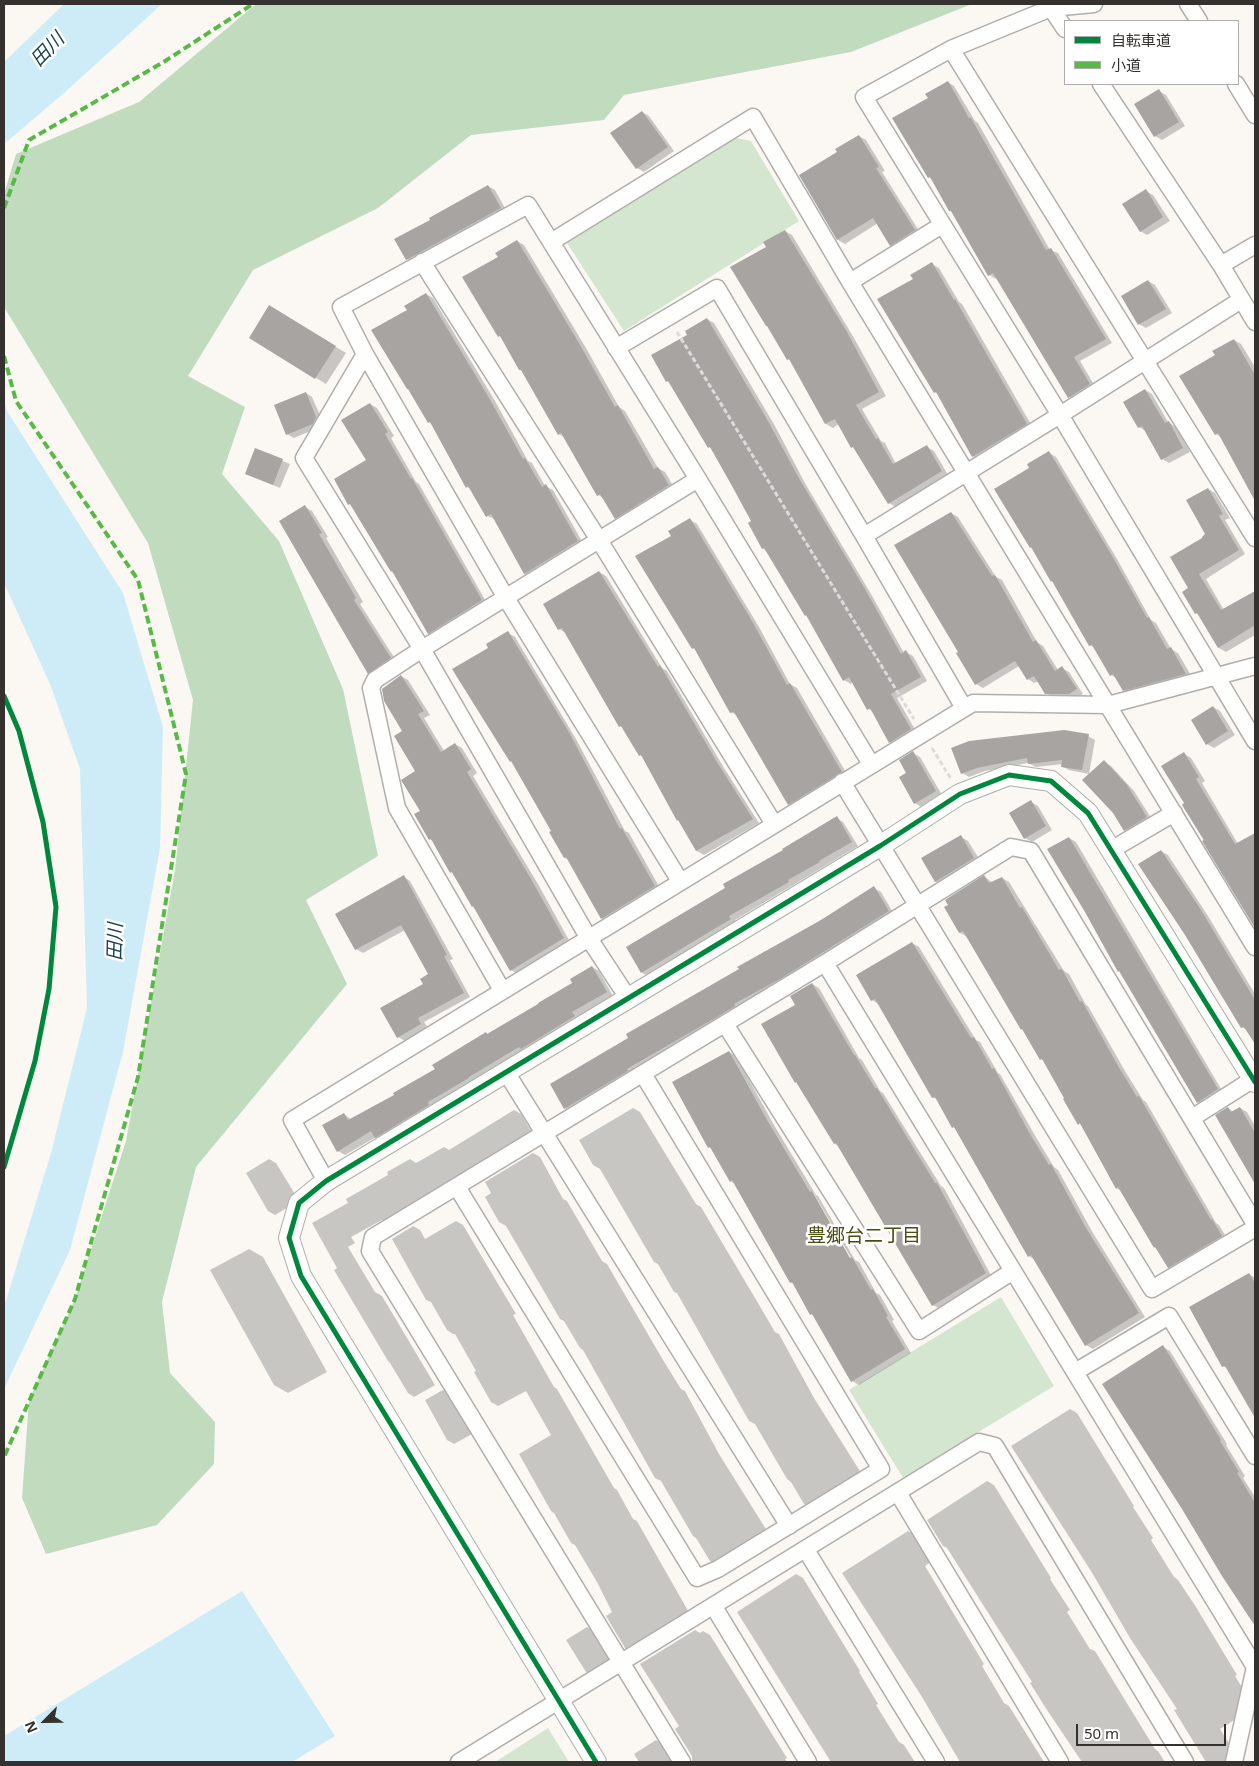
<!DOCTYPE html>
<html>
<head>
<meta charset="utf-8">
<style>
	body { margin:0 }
	#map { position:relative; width:1259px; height:1766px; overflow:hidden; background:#fbf8f4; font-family:"Noto Sans","Noto Sans JP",sans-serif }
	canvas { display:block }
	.frame { position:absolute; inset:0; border:5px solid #34312e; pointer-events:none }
	.legend { position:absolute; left:1064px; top:20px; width:175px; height:65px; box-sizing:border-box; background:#fff; border:1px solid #aeadab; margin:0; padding:6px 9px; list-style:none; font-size:15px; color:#34312e }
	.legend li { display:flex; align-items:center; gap:10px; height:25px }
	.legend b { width:25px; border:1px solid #aeadab }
	.north { position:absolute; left:20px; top:1696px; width:50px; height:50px; -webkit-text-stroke:4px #fff; paint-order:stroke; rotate:247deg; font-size:14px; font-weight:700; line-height:20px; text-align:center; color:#34312e }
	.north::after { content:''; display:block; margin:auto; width:18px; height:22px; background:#34312e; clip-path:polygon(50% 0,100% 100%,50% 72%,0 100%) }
	.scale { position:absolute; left:1076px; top:1724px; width:150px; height:22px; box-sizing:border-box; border:2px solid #34312e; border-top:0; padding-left:6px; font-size:15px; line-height:18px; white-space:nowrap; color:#34312e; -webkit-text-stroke:4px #fff; paint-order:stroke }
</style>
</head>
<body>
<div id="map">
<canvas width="1259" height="1766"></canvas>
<div class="frame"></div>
<ul class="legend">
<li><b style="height:6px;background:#00873e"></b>自転車道</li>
<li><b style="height:6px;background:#58b947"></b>小道</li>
</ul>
<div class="north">N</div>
<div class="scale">50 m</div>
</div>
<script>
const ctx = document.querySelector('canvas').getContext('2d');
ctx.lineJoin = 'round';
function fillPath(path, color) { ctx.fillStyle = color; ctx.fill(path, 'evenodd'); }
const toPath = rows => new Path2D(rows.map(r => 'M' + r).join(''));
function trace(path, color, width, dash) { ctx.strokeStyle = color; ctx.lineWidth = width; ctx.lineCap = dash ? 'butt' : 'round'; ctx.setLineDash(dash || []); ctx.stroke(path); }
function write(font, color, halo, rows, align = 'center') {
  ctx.font = font + ' "Noto Sans","Noto Sans JP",sans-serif'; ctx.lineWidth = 5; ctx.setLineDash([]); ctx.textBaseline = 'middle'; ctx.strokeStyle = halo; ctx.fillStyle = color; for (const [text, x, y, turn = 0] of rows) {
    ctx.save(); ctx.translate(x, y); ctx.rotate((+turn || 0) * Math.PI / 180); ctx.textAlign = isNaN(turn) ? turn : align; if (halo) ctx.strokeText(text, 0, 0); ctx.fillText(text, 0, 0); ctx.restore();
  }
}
const green = toPath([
	[736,138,751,141,799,221,624,331,567,243],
	[1001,1297,1054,1386,903,1478,849,1390],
	[548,1728,569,1762,495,1762]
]);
const forest = toPath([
	[256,4,972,4,851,52,624,95,604,120,471,135,378,208,253,270,188,376,245,407,222,474,279,541,343,689,378,856,306,900,347,984,196,1167,162,1302,170,1373,215,1422,214,1464,157,1525,46,1554,22,1498,29,1400,75,1299,126,1141,175,870,193,700,148,543,4,307,4,194,16,154,139,102]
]);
const water = toPath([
	[64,4,162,4,63,94,4,144,4,62],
	[4,400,7,411,123,593,163,727,160,848,123,1052,70,1250,4,1389,4,1307,51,1153,87,1008,80,769,50,684,4,583],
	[242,1591,335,1736,292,1762,4,1762,4,1736]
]);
const shadow = toPath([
	[948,82,954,86,975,121,978,123,1050,250,1058,253,1112,343,1080,361,1096,388,1076,401,1069,397,997,278,996,279,989,275,932,179,929,177,930,98],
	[1159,91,1166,95,1185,126,1162,140,1155,136],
	[642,112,649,116,674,151,644,172,637,168,612,133],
	[859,136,866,140,885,171,882,172,921,234,898,249,891,245,878,223,845,244,838,240,801,176,838,152],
	[488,186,495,190,507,212,414,263,407,259,432,221],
	[1146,191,1153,195,1170,221,1147,235,1140,231],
	[785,231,792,235,854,338,886,396,862,409,881,441,885,443,896,464,927,447,934,451,948,475,896,507,889,503,839,424,833,428,826,424,791,361,788,359,767,247],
	[517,241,524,245,586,348,619,407,625,411,658,468,665,472,675,489,623,522,616,518,605,499,598,495,564,437,559,434,502,337,499,336,500,258],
	[932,264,939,268,959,302,962,304,1033,428,980,460,973,456,938,393,935,392,914,280],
	[1148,281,1155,285,1172,313,1146,328,1139,324,1122,297],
	[426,294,433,298,495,401,528,461,532,463,545,486,553,490,584,545,532,577,525,574,495,519,487,516,471,489,467,487,432,424,429,422,408,310],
	[280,313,346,353,326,384,251,338],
	[707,319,714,323,775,426,806,485,871,594,904,653,906,652,913,656,927,681,897,698,917,733,897,746,890,742,873,711,868,709,853,682,851,684,844,680,809,617,806,615,767,550,763,549,749,524,753,521,712,449,709,447,670,383,667,381,689,335],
	[1234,340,1241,344,1255,367,1255,495,1253,494,1222,438,1216,434,1216,356],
	[1145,390,1152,394,1168,422,1176,427,1190,452,1169,463,1162,459,1146,431,1139,427],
	[306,393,312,397,323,422,320,427,294,438,287,434],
	[370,404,377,408,394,436,391,438,416,482,419,484,488,605,435,637,428,633,395,573,392,571],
	[256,449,290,464,280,488,246,474],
	[1049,453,1056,457,1117,559,1151,620,1156,623,1171,649,1178,653,1192,677,1131,694,1124,690,1118,679,1111,675,1095,648,1090,645,1034,549,1030,547,1031,469],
	[1208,489,1215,493,1230,518,1225,520,1245,554,1206,579,1224,610,1255,592,1255,635,1226,652,1219,648,1200,615,1196,613,1190,589,1207,535],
	[305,507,312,511,328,537,326,538,363,602,360,604,397,662,376,677,369,673],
	[951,513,958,517,996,577,1002,580,1037,642,1043,646,1058,670,1062,668,1069,672,1083,694,1076,698,1053,697,1046,693,1039,681,1034,683,1028,679,1019,666,983,688,976,684,958,653,960,652],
	[690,520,697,524,759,627,790,684,797,688,848,776,795,808,789,804,738,716,731,712,696,649,693,648,672,536],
	[599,572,606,576,662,668,667,671,724,768,759,823,704,855,697,851,681,822,678,820,643,757,640,755,624,728,620,726,566,633,559,629],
	[508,633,515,637,576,739,625,831,629,833,661,890,609,922,602,918,569,860,565,858,553,832],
	[401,676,408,680,430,715,424,718,444,751,455,744,462,748,477,773,473,776,538,884,570,942,518,974,511,970,475,908,472,906,433,841,430,839,421,811,417,771,404,731],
	[1213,707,1220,711,1235,735,1214,748,1207,744],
	[1088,736,1095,740,1089,774,1069,770,1062,766,1063,764,1036,767,1028,763,985,771,969,777,962,773,969,742],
	[913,753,920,757,942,795,921,807,915,803,908,774],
	[1184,754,1191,758,1205,781,1202,783,1238,844,1255,834,1255,925,1183,806,1186,804],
	[1104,762,1111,766,1134,791,1153,821,1132,834,1125,830],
	[1031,802,1038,806,1052,830,1032,842,1025,838],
	[837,818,843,822,858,846,735,920,737,924,648,976,641,972,727,888],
	[961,837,968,841,981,862,943,886,936,882,923,859],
	[1069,838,1076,842,1224,1094,1205,1106,1198,1102],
	[1161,851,1168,855,1208,916,1255,994,1255,1042,1248,1031,1242,1027],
	[404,877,410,881,453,959,450,960,470,997,424,1022,428,1028,405,1041,398,1037,430,975,405,930,363,953,356,949],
	[985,877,993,883,1002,878,1009,882,1064,971,1069,974,1086,1005,1088,1006,1125,1071,1143,1100,1146,1102,1216,1223,1219,1225,1228,1240,1175,1271,1168,1267,1158,1249,1155,1247,1122,1191,1116,1188,1045,1061,1041,1059,968,937,960,933,946,908],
	[874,888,881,892,895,916,572,1112,565,1108,552,1085],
	[912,943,919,947,976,1040,980,1042,998,1073,1000,1074,1037,1139,1054,1167,1058,1170,1093,1233,1145,1317,1093,1349,1086,1345,1035,1260,1029,1256,994,1193,991,1192,977,1165,938,1100,933,1097,880,1005,872,1000,858,976],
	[592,967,599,971,613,996,579,1016,581,1020,383,1141,376,1137,345,1155,338,1151,344,1114,352,1120,396,1095,436,1069,486,1033,488,1034,574,983],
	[812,984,819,988,859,1058,862,1060,880,1091,883,1093,941,1186,944,1188,992,1277,940,1309,933,1305,839,1146,835,1144,799,1083,795,1082,797,1005],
	[729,1052,736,1056,774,1125,816,1195,818,1196,855,1260,859,1262,876,1293,880,1295,894,1320,892,1321,911,1353,859,1385,852,1381,815,1316,811,1314,795,1285,790,1282,735,1184,730,1181,712,1149,709,1147],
	[811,1192,813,1192,854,1263,852,1264],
	[633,1108,640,1112,696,1204,701,1207,758,1303,775,1332,779,1334,814,1398,863,1476,811,1508,804,1504,791,1482,787,1479,755,1424,749,1421,677,1293,674,1292,658,1264,654,1262,600,1169,593,1165,579,1140],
	[1228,1108,1234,1112,1240,1108,1247,1112,1255,1126,1255,1180,1217,1115],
	[514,1110,521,1114,534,1136,388,1224,382,1220,351,1237,355,1243,348,1247,375,1292,382,1296,435,1385,414,1397,408,1393,390,1363,388,1361,334,1270,337,1268,312,1223,348,1203,346,1199,388,1175,387,1172,410,1159,416,1163,444,1147,449,1150],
	[533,1153,540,1157,563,1199,567,1201,602,1261,607,1264,663,1360,681,1389,685,1391,719,1454,769,1534,717,1565,710,1561,696,1538,693,1536,661,1481,655,1478,583,1350,580,1348,564,1321,560,1319,506,1226,499,1222,485,1197,491,1193,485,1182],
	[269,1159,276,1163,298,1199,295,1203,275,1215,268,1211,246,1173],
	[456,1221,463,1225,516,1314,513,1315,554,1387,557,1389,614,1488,617,1490,633,1519,637,1521,691,1616,632,1652,625,1648,606,1616,612,1612,597,1582,575,1545,571,1543,554,1513,551,1511,519,1454,551,1435,526,1391,498,1406,491,1402,474,1372,476,1371,455,1334,453,1334,447,1330,431,1302,426,1300,392,1239,413,1226,420,1230,425,1239],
	[249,1249,263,1257,327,1372,288,1393,274,1385,210,1270],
	[1249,1274,1255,1278,1255,1416,1228,1369,1223,1366],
	[1163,1347,1170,1351,1227,1444,1226,1445,1245,1476,1243,1478,1255,1497,1255,1625,1223,1576],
	[443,1390,449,1394,472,1434,454,1444,447,1440,425,1400],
	[1070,1409,1077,1413,1134,1506,1133,1507,1153,1538,1151,1540,1174,1577,1178,1580,1196,1607,1237,1675,1235,1676,1246,1694,1241,1716,1220,1729,1234,1751,1232,1762,1206,1762,1174,1710,1177,1709,1130,1638,1091,1571,1011,1446],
	[987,1481,994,1485,1051,1578,1050,1579,1070,1610,1067,1612,1090,1649,1095,1651,1155,1749,1158,1751,1165,1762,1082,1762,1047,1710,1030,1683,1032,1682,947,1548,943,1546,927,1520],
	[908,1531,915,1535,931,1562,925,1566,984,1664,982,1666,1004,1703,1009,1706,1044,1762,960,1762,922,1697,842,1573],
	[796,1574,803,1578,860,1671,859,1672,878,1704,876,1705,899,1742,904,1745,915,1762,831,1762,737,1612],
	[587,1627,594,1631,613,1663,592,1676,586,1672,566,1640],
	[695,1630,700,1633,703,1631,710,1635,787,1758,785,1759,787,1762,692,1762,692,1756,675,1729,679,1726,640,1664],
	[656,1740,663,1744,675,1762,639,1762,634,1754]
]);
const building = toPath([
	[948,81,969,118,971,118,1046,250,1051,248,1106,339,1074,357,1090,384,1068,398,993,273,988,276,951,211,949,211,930,177,928,178,892,118,928,98,925,94],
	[1159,89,1179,122,1154,137,1134,104],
	[642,111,668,147,636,169,610,133],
	[859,135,879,167,876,168,915,230,890,246,873,218,837,240,799,175,837,152,835,149],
	[488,185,501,208,406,260,394,239,430,220,429,218],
	[1146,189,1163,217,1140,232,1122,204],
	[785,230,847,332,879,392,856,405,876,439,878,438,893,464,927,445,942,471,888,504,853,447,851,448,835,419,825,424,789,359,787,360,767,326,766,326,730,267,766,247,763,242],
	[517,240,579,343,615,407,618,405,654,469,658,467,669,485,615,519,600,494,597,496,561,433,558,435,521,370,519,370,500,336,498,337,462,277,498,257,495,253],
	[932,262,954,300,955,299,1027,424,972,457,936,392,934,393,877,299,913,279,910,275],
	[1148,280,1166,309,1138,325,1121,296],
	[426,293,488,396,523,459,525,458,542,487,546,484,578,541,524,574,491,514,486,517,468,486,466,488,430,422,428,423,408,389,407,389,371,330,407,310,404,306],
	[269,305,336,346,315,379,249,338],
	[707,318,768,421,800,480,865,589,901,654,906,650,921,677,891,694,911,729,889,743,870,708,867,710,849,677,843,681,806,615,805,616,764,548,762,549,748,523,751,521,732,486,710,447,708,448,668,381,666,382,651,355,687,335,685,331],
	[1234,339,1255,375,1255,501,1218,433,1215,435,1179,376,1215,355,1212,351],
	[1145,389,1165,423,1169,421,1183,448,1161,460,1142,426,1138,428,1123,402],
	[306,392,316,417,313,424,286,435,274,405],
	[370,403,388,432,385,434,411,479,412,478,482,600,428,634,392,571,391,572,350,504,348,505,334,479,366,460,341,420],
	[255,448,283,459,273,485,245,474],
	[1049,451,1111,554,1147,618,1149,617,1167,649,1171,647,1186,674,1123,691,1113,674,1110,676,1092,645,1089,646,1052,581,1051,582,1031,547,1030,548,994,489,1029,468,1027,464],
	[1208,488,1223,514,1219,516,1239,550,1199,574,1221,610,1255,591,1255,625,1218,648,1197,613,1195,614,1182,592,1188,588,1170,557,1202,538,1202,537,1205,534,1186,500],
	[305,505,322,533,319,534,356,598,354,600,391,658,368,674,279,521],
	[951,512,992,576,995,575,1033,642,1036,640,1055,671,1062,666,1077,689,1069,694,1045,694,1034,676,1027,680,1015,661,975,685,956,653,958,652,894,545],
	[690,518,752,621,787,685,790,683,842,772,788,805,734,712,730,713,694,648,692,649,635,556,671,536,668,531],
	[599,571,658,667,660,665,717,762,753,819,696,851,678,820,677,821,641,755,639,756,621,726,619,727,562,628,558,630,543,604],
	[508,631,570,734,620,829,622,828,655,886,601,919,566,857,564,858,549,832,551,831,511,761,510,762,452,669,488,648,486,644],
	[401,675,424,711,418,714,441,752,455,743,471,769,467,772,531,879,564,938,510,971,473,906,472,907,452,872,450,873,431,839,429,840,414,814,420,811,401,780,415,771,394,736,402,731,384,701,382,689],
	[1213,706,1228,731,1206,745,1191,720],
	[1064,730,1089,734,1082,770,1061,767,1062,760,1028,764,1027,758,977,768,961,774,951,748,969,741],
	[913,751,936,791,914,804,899,777,906,773,899,760],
	[1184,752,1199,777,1196,779,1235,844,1255,833,1255,928,1202,841,1204,840,1182,805,1184,803,1161,766],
	[1104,760,1127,785,1147,817,1124,831,1113,813,1082,780],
	[1031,800,1046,826,1024,839,1009,813],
	[837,816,852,842,819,861,820,862,788,880,789,882,729,916,731,919,641,973,626,947,725,888,723,884,783,850,782,849],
	[961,835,974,858,935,882,921,858],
	[1069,837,1218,1089,1197,1103,1119,971,1118,972,1085,912,1047,849],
	[1161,850,1201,910,1255,1000,1255,1044,1244,1027,1241,1028,1185,935,1138,864],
	[404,875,447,955,444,956,464,993,418,1018,421,1024,397,1038,380,1008,423,984,420,979,428,974,401,925,355,950,335,914],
	[984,875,989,883,1002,877,1020,908,1022,907,1059,970,1062,969,1080,1002,1082,1001,1118,1066,1137,1097,1139,1096,1211,1220,1212,1219,1222,1236,1168,1268,1155,1247,1154,1248,1118,1187,1116,1189,1080,1123,1078,1125,1063,1099,1064,1098,1042,1059,1040,1060,1022,1029,1021,1030,963,931,959,933,944,907,948,905,945,900],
	[874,886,889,911,780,979,734,1004,735,1006,722,1014,627,1069,628,1071,564,1109,550,1084,628,1038,626,1034,739,969,737,967,821,920],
	[912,942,971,1038,974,1037,992,1069,994,1068,1030,1134,1049,1165,1051,1164,1086,1228,1139,1313,1085,1346,1031,1255,1028,1257,954,1127,952,1128,935,1097,932,1098,875,999,871,1001,856,975],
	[592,966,607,992,572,1012,575,1016,521,1049,519,1047,469,1077,469,1078,428,1102,429,1105,375,1138,371,1131,337,1152,322,1125,344,1113,348,1120,394,1095,393,1093,435,1069,432,1065,486,1032,487,1034,538,1004,538,1003,572,983,570,979],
	[812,983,854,1055,855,1055,875,1088,877,1088,935,1183,937,1183,986,1273,932,1306,836,1143,834,1144,796,1082,795,1083,761,1024,795,1005,790,996],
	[729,1051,767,1120,810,1192,812,1191,850,1258,852,1257,871,1290,873,1289,888,1316,886,1317,905,1349,851,1382,812,1314,810,1315,792,1282,790,1283,732,1180,730,1182,710,1147,708,1148,672,1082],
	[1228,1107,1231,1112,1240,1107,1255,1133,1255,1184,1215,1115],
	[1249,1273,1255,1283,1255,1418,1225,1366,1222,1367,1189,1307],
	[1163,1345,1221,1440,1220,1441,1239,1472,1237,1473,1255,1503,1255,1626,1222,1576,1182,1509,1102,1384]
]);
const path = toPath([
	[677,332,914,719],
	[932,748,951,779]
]);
const minor = toPath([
	[1094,4,1051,8,951,49,864,97,1060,415,1255,741],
	[1188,4,1199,21],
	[1051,8,1065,29],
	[951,49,1255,538],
	[1101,84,1221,265],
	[1236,84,1255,115],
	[551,242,753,117,850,282,1255,947],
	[1255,245,1221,265,1255,322],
	[422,262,599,540,774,824],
	[850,282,942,225],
	[616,348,717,288,864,536,964,708],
	[365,354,506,598,680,881],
	[864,536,1060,415,1241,300],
	[842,782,1152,1289,1255,1228],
	[1111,850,1174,813],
	[825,963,1255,1667],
	[502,990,397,808,371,688,375,680,422,649,698,479],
	[628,998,588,937,422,649,304,458,365,354,341,307,528,205,698,479,871,764],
	[725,1024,919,1331,1013,1271],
	[506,1072,789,1526],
	[1192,1118,1255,1078],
	[326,1181,292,1120,973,703,1108,705,1255,666],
	[457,1187,697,1578,718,1569,881,1469,643,1074],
	[1075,1372,1169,1316,1255,1456],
	[898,1493,1060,1762],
	[806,1550,936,1762],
	[714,1607,808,1762],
	[459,1762,979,1442,995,1446,1185,1762],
	[682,1762,370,1251,373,1237,825,963,1011,847,1031,851,1255,1224],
	[1234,1762,1255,1667]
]);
const tertiary = toPath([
	[596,1762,301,1276,289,1238,299,1203,326,1181,880,846,960,794,1009,775,1051,781,1088,813,1255,1082]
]);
const quiet = toPath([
	[4,208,29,140,162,63,253,4],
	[4,356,16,401,138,580,186,774,138,1077,75,1299,4,1457]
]);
const cycleway = toPath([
	[4,696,19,731,43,822,56,907,49,989,35,1061,4,1167],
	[596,1762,301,1276,289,1238,299,1203,326,1181,880,846,960,794,1009,775,1051,781,1088,813,1255,1082]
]);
const waterNames = [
	["田川",48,50,-46],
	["田川",116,942,-89]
];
const neighbourhoodNames = [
	["豊郷台二丁目",864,1237]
];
fillPath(green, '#d4e6d0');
fillPath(forest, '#c1dbbe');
fillPath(water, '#cdecf8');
fillPath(shadow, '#0003');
fillPath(building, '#a7a4a2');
trace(minor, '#b0aeab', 19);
trace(tertiary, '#b0aeab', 22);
trace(path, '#dcdbda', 3, [5, 2.5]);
trace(minor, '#fefefd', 16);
trace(tertiary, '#fefefd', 20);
trace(quiet, '#58b947', 4, [8, 4]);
trace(cycleway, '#00873e', 5);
write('italic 19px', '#1d424f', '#fff', waterNames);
write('19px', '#4a4d10', '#fff', neighbourhoodNames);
</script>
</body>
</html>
